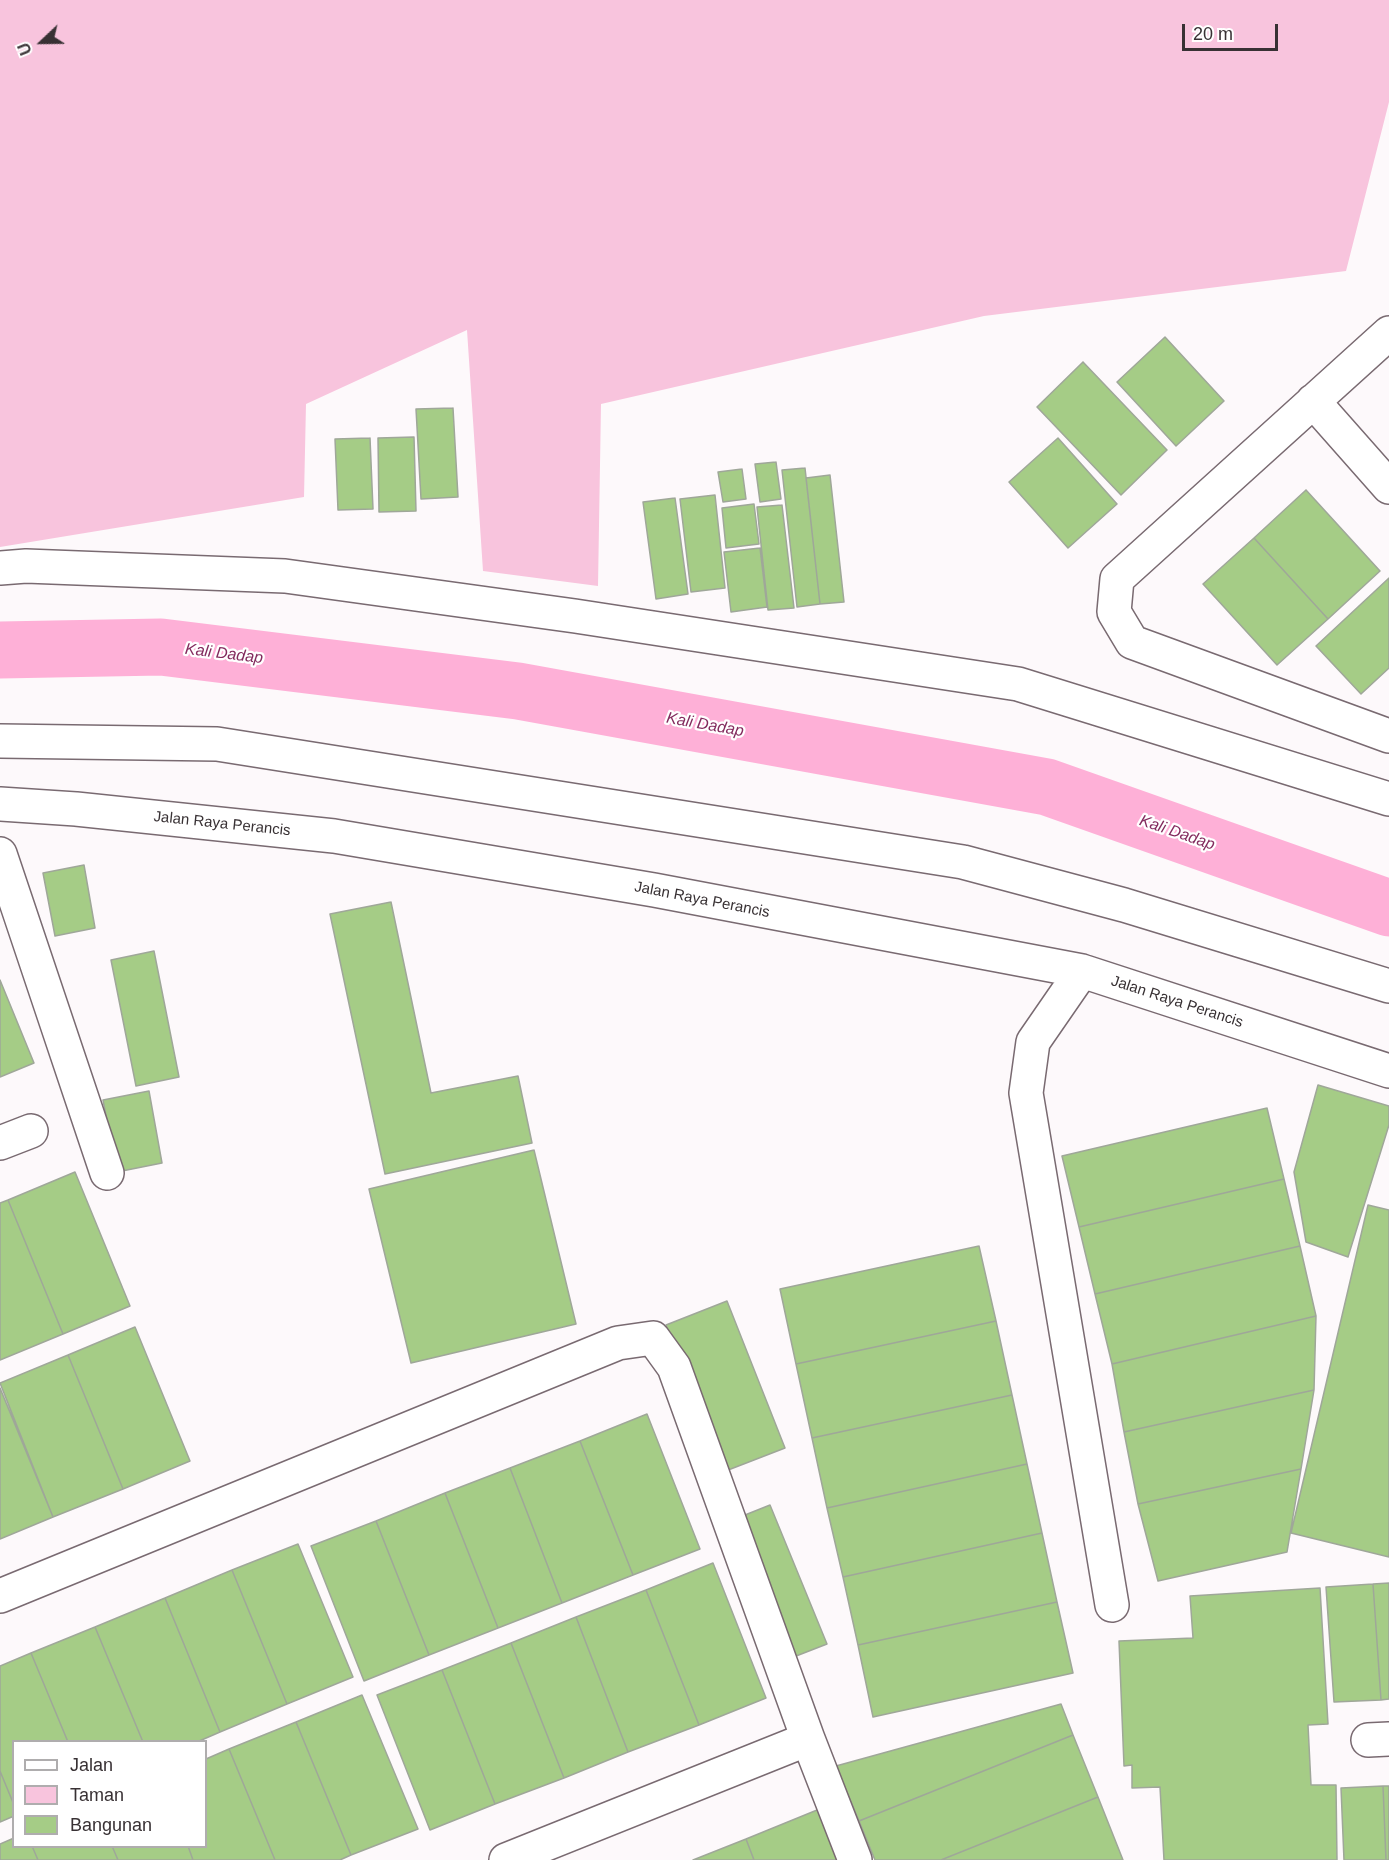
<!DOCTYPE html>
<html>
<head>
<meta charset="utf-8">
<style>
	body { margin:0 }
	#map { position:relative; width:1389px; height:1860px; overflow:hidden; background:#fdf9fb; font-family:Arial,sans-serif }
	canvas { display:block }
	.legend { position:absolute; left:12px; top:1740px; width:195px; height:108px; box-sizing:border-box; background:#fff; border:2px solid #afadae; margin:0; padding:8px 10px; list-style:none; font-size:18px; color:#383134 }
	.legend li { display:flex; align-items:center; gap:12px; height:30px }
	.legend b { width:30px; border:2px solid #afadae }
	.north { position:absolute; left:12px; top:12px; width:60px; height:60px; -webkit-text-stroke:4px #fff; paint-order:stroke; rotate:248deg; font-size:16px; font-weight:700; line-height:24px; text-align:center; color:#383134 }
	.north::after { content:''; display:block; margin:auto; width:21px; height:27px; background:#383134; clip-path:polygon(50% 0,100% 100%,50% 72%,0 100%) }
	.scale { position:absolute; left:1182px; top:24px; width:96px; height:27px; box-sizing:border-box; border:3px solid #383134; border-top:0; padding-left:8px; font-size:18px; line-height:21px; white-space:nowrap; color:#383134; -webkit-text-stroke:4px #fff; paint-order:stroke }
</style>
</head>
<body>
<div id="map">
<canvas width="1389" height="1860"></canvas>
<ul class="legend">
<li><b style="height:8px;background:#fff"></b>Jalan</li>
<li><b style="height:16px;background:#f8c4dd"></b>Taman</li>
<li><b style="height:16px;background:#a5cc86"></b>Bangunan</li>
</ul>
<div class="north">U</div>
<div class="scale">20 m</div>
</div>
<script>
const ctx = document.querySelector('canvas').getContext('2d');
ctx.lineJoin = 'round';
function fillPath(path, color) { ctx.fillStyle = color; ctx.fill(path, 'evenodd'); }
const toPath = rows => new Path2D(rows.map(r => 'M' + r).join(''));
function trace(path, color, width, dash) { ctx.strokeStyle = color; ctx.lineWidth = width; ctx.lineCap = dash ? 'butt' : 'round'; ctx.setLineDash(dash || []); ctx.stroke(path); }
function write(font, color, halo, rows, align = 'center') {
  ctx.font = font + ' Arial,sans-serif'; ctx.lineWidth = 4.5; ctx.setLineDash([]); ctx.textBaseline = 'middle'; ctx.strokeStyle = halo; ctx.fillStyle = color; for (const [text, x, y, turn = 0] of rows) {
    ctx.save(); ctx.translate(x, y); ctx.rotate((+turn || 0) * Math.PI / 180); ctx.textAlign = isNaN(turn) ? turn : align; if (halo) ctx.strokeText(text, 0, 0); ctx.fillText(text, 0, 0); ctx.restore();
  }
}
const green = toPath([
	[0,0,1389,0,1389,102,1346,271,984,316,601,404,598,586,483,571,467,330,306,404,304,497,0,547]
]);
const river = toPath([
	[0,650,161,647,518,691,1047,787,1389,908]
]);
const building = toPath([
	[1165,337,1224,401,1176,446,1117,382,1165,337],
	[1083,362,1167,450,1121,495,1037,407,1083,362],
	[453,408,458,497,421,499,416,409,453,408],
	[414,437,416,511,379,512,378,438,414,437],
	[370,438,373,509,338,510,335,439,370,438],
	[1058,438,1117,504,1068,548,1009,482,1058,438],
	[776,462,781,499,760,502,755,464,776,462],
	[805,468,820,604,797,607,782,470,805,468],
	[742,469,746,499,723,502,718,472,742,469],
	[830,475,844,602,820,604,806,478,830,475],
	[1306,490,1380,571,1328,619,1254,538,1306,490],
	[715,495,725,588,691,592,680,499,715,495],
	[675,498,688,594,656,599,643,502,675,498],
	[754,504,759,544,726,548,722,508,754,504],
	[782,505,794,608,768,610,757,507,782,505],
	[1254,538,1328,619,1277,665,1203,584,1254,538],
	[760,548,767,607,731,612,724,552,760,548],
	[1389,578,1389,668,1361,694,1316,646,1389,578],
	[84,865,95,928,55,936,43,873,84,865],
	[391,902,431,1093,518,1076,532,1143,385,1174,330,914,391,902],
	[154,951,179,1077,136,1086,111,960,154,951],
	[0,980,34,1063,0,1077,0,980],
	[1318,1085,1389,1106,1389,1125,1348,1257,1306,1242,1294,1172,1318,1085],
	[149,1091,162,1163,117,1172,103,1100,149,1091],
	[1267,1108,1284,1179,1079,1227,1062,1156,1267,1108],
	[534,1150,576,1324,411,1363,369,1189,534,1150],
	[75,1172,130,1306,63,1334,8,1200,75,1172],
	[1284,1179,1300,1246,1095,1294,1079,1227,1284,1179],
	[8,1200,63,1334,0,1360,0,1203,8,1200],
	[1368,1205,1389,1210,1389,1557,1291,1533,1368,1205],
	[979,1246,996,1321,796,1364,780,1289,979,1246],
	[1300,1246,1316,1316,1112,1364,1095,1294,1300,1246],
	[727,1301,785,1448,723,1472,666,1325,727,1301],
	[1316,1316,1314,1390,1124,1432,1112,1364,1316,1316],
	[996,1321,1012,1395,812,1438,796,1364,996,1321],
	[135,1327,190,1461,123,1489,68,1355,135,1327],
	[68,1355,123,1489,53,1517,0,1383,68,1355],
	[0,1388,53,1517,0,1539,0,1388],
	[1314,1390,1301,1469,1138,1504,1124,1432,1314,1390],
	[1012,1395,1027,1464,827,1508,812,1438,1012,1395],
	[647,1414,700,1549,633,1575,580,1441,647,1414],
	[580,1441,633,1575,562,1603,510,1468,580,1441],
	[1027,1464,1042,1533,843,1577,827,1508,1027,1464],
	[510,1468,562,1603,498,1628,445,1493,510,1468],
	[1301,1469,1287,1552,1158,1581,1138,1504,1301,1469],
	[445,1493,498,1628,429,1655,376,1521,445,1493],
	[770,1505,827,1644,791,1658,735,1519,770,1505],
	[376,1521,429,1655,364,1681,311,1546,376,1521],
	[1042,1533,1057,1602,858,1645,843,1577,1042,1533],
	[298,1544,353,1677,287,1704,232,1570,298,1544],
	[713,1563,766,1698,699,1725,646,1590,713,1563],
	[232,1570,287,1704,220,1732,165,1598,232,1570],
	[1389,1583,1389,1699,1381,1700,1373,1584,1389,1583],
	[1373,1584,1381,1700,1334,1702,1326,1587,1373,1584],
	[1320,1588,1328,1724,1308,1725,1311,1785,1336,1785,1337,1860,1164,1860,1160,1787,1132,1788,1132,1765,1124,1766,1119,1641,1193,1638,1190,1596,1320,1588],
	[646,1590,699,1725,628,1752,576,1617,646,1590],
	[165,1598,220,1732,197,1742,143,1742,95,1627,165,1598],
	[1057,1602,1073,1673,873,1717,858,1645,1057,1602],
	[576,1617,628,1752,564,1778,511,1643,576,1617],
	[95,1627,143,1742,68,1742,31,1653,95,1627],
	[511,1643,564,1778,495,1804,442,1670,511,1643],
	[31,1653,68,1742,14,1742,14,1805,0,1771,0,1666,31,1653],
	[442,1670,495,1804,430,1830,377,1695,442,1670],
	[362,1695,418,1829,351,1855,296,1722,362,1695],
	[1061,1704,1073,1735,859,1821,836,1766,1061,1704],
	[296,1722,351,1855,340,1860,275,1860,229,1749,296,1722],
	[1073,1735,1098,1797,941,1860,875,1860,859,1821,1073,1735],
	[229,1749,275,1860,193,1860,188,1846,206,1846,206,1759,229,1749],
	[0,1771,14,1805,14,1816,0,1822,0,1771],
	[1383,1786,1386,1860,1344,1860,1341,1788,1383,1786],
	[1383,1786,1389,1786,1389,1860,1386,1860,1383,1786],
	[1098,1797,1123,1860,941,1860,1098,1797],
	[822,1808,843,1860,754,1860,746,1839,822,1808],
	[14,1838,14,1846,32,1846,38,1860,0,1860,0,1844,14,1838],
	[746,1839,754,1860,693,1860,746,1839],
	[32,1846,112,1846,118,1860,38,1860,32,1846],
	[112,1846,188,1846,193,1860,118,1860,112,1846]
]);
const minor = toPath([
	[1389,333,1117,579,1114,612,1132,642,1389,736],
	[1313,401,1389,487],
	[0,568,26,566,285,576,575,616,1018,684,1389,799],
	[0,741,217,744,963,862,1124,905,1389,986],
	[0,804,76,809,334,836,654,890,1082,971,1389,1071],
	[0,854,107,1173],
	[1082,971,1033,1042,1026,1093,1112,1605],
	[0,1143,31,1131],
	[0,1596,618,1343,653,1338,674,1367,808,1739,855,1860],
	[1368,1740,1389,1739],
	[506,1860,808,1739]
]);
const streetNames = [
	["Jalan Raya Perancis",222,824,6],
	["Jalan Raya Perancis",702,900,11],
	["Jalan Raya Perancis",1177,1002,18]
];
const waterNames = [
	["Kali Dadap",224,654,7],
	["Kali Dadap",705,725,10],
	["Kali Dadap",1177,833,19]
];
fillPath(green, '#f8c4dd');
trace(river, '#feb0d7', 57);
fillPath(building, '#a5cc86');
trace(building, '#9fa799', 1.5);
trace(minor, '#796a71', 36);
trace(minor, '#fff', 33);
write('15px', '#383134', '#fff', streetNames);
write('italic 16px', '#832b5e', '#fff', waterNames);
</script>
</body>
</html>
